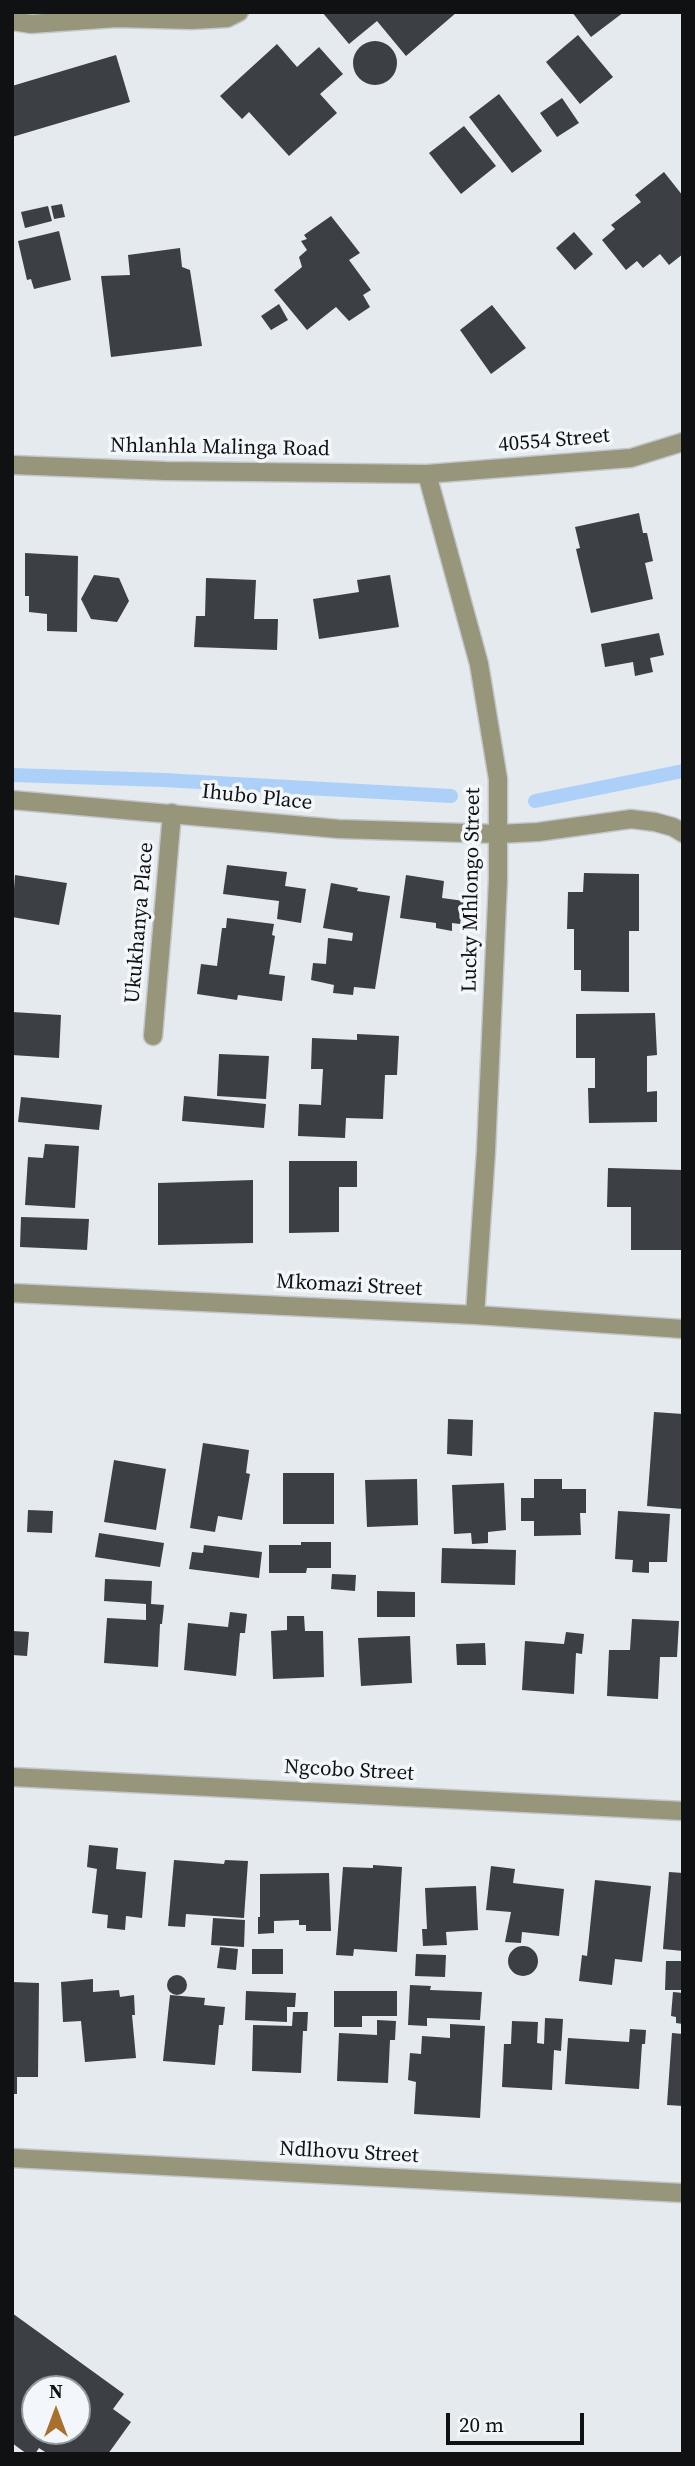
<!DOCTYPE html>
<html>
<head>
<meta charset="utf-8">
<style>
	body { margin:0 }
	#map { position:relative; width:695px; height:2466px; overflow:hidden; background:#e5eaee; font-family:"Source Serif 4",serif }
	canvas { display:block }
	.frame { position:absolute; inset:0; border:14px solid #101113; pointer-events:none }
	.north { position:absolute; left:21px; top:2375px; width:70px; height:70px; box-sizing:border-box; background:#f3f7fb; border:2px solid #989b9e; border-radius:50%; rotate:0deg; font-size:19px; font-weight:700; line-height:28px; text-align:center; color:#101113 }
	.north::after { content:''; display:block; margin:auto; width:24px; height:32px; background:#a8702d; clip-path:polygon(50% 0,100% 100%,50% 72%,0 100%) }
	.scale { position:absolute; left:446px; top:2413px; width:138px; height:32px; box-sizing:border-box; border:4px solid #101113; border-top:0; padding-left:9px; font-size:21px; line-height:24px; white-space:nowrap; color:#101113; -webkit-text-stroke:5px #f3f7fb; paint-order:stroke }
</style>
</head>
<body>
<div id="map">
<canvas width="695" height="2466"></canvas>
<div class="frame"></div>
<div class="north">N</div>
<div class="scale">20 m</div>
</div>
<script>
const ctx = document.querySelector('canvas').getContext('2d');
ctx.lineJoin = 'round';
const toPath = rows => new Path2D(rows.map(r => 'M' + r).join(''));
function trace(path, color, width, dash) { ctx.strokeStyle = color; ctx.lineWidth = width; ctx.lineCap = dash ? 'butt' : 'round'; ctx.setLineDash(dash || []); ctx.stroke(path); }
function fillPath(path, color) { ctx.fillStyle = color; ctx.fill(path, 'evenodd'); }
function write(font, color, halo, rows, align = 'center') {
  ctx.font = font + ' "Source Serif 4",serif'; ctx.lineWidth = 7; ctx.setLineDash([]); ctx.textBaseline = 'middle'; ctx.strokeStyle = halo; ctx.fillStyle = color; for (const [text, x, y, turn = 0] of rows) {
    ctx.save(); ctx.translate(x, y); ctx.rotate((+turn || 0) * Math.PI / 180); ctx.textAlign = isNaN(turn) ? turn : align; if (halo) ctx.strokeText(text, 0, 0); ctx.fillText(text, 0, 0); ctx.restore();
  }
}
const stream = toPath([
	[12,775,164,780,451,796],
	[535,801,683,771]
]);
const building = toPath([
	[322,12,457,12,406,56,377,21,349,44],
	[572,12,624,12,591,37],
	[578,35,613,77,580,104,546,62],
	'353 63a22 22 0 1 1 44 0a22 22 0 1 1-44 0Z',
	[277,44,297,67,319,47,343,74,320,94,337,113,289,156,249,112,242,119,220,96],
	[116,55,130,102,12,137,12,86],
	[499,94,542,151,512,173,469,117],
	[562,98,579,123,557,137,540,113],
	[464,126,496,166,461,194,429,153],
	[664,172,683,196,683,254,669,265,660,254,643,268,637,261,626,270,602,240,615,229,611,225,641,202,635,195],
	[62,204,65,217,54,219,51,206],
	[48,206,52,221,25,228,21,212],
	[331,216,360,253,349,260,371,290,363,295,370,307,349,321,336,307,307,330,274,290,302,267,299,257,307,250,301,241,307,239,304,235],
	[59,231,71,280,34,289,31,279,27,280,18,241],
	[574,232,593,254,575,270,556,248],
	[180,248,182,267,190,270,202,346,111,357,101,276,130,275,128,255],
	[279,304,288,320,271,330,261,316],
	[492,305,526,348,491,374,460,330],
	[639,513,643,533,647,533,653,561,645,563,653,599,591,613,576,549,580,548,575,527],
	[25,553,78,556,77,632,47,631,47,614,29,612,29,596,25,596],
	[94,575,119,578,129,601,117,622,91,619,81,599],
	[390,575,399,627,319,639,313,599,359,592,357,580],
	[206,578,256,580,254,619,278,619,277,650,194,647,196,616,205,616],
	[659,633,664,655,650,658,653,672,635,676,633,662,605,667,601,644],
	[227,865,287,872,285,886,306,889,301,923,277,919,279,901,223,894],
	[584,873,639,874,639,931,629,931,629,992,581,991,581,970,574,970,574,929,567,929,568,892,583,892],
	[15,875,67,883,59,925,12,917],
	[406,875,444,881,442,898,464,901,460,924,452,923,452,931,436,928,436,923,400,918],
	[331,883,358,888,357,891,390,896,375,989,354,987,353,995,333,993,334,985,311,980,313,963,326,964,328,938,352,941,353,933,323,928],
	[227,918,274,924,272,935,275,936,269,974,285,976,282,1001,238,995,237,1000,197,994,201,964,217,966,222,928,226,928],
	[12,1012,61,1015,59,1058,12,1055],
	[655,1013,657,1055,647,1056,647,1092,657,1091,657,1122,589,1123,588,1088,595,1088,595,1058,576,1058,576,1014],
	[357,1034,399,1036,397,1075,385,1075,383,1119,346,1118,345,1138,298,1136,299,1104,321,1105,323,1069,311,1069,312,1038,357,1040],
	[219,1054,269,1056,266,1099,217,1096],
	[184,1096,266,1104,264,1128,182,1121],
	[21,1097,102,1105,99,1130,18,1122],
	[45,1144,79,1146,75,1208,25,1205,28,1157,43,1158],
	[289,1161,357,1161,357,1187,339,1187,339,1232,289,1233],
	[608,1168,683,1170,683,1250,631,1250,631,1207,607,1207],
	[253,1180,253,1243,158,1245,158,1183],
	[21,1217,89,1219,87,1250,20,1247],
	[654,1412,683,1414,683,1509,647,1506],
	[448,1419,473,1420,472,1456,447,1454],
	[203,1443,249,1450,246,1473,250,1474,242,1520,218,1516,215,1532,190,1528],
	[114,1460,166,1469,156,1530,104,1522],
	[283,1473,334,1473,334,1524,283,1524],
	[417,1479,418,1525,367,1527,365,1480],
	[534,1479,562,1479,562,1489,586,1489,586,1513,580,1513,581,1535,534,1536,534,1521,521,1521,521,1498,534,1498],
	[504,1483,506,1530,488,1532,488,1543,472,1544,471,1533,454,1534,452,1485],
	[28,1510,53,1511,52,1533,27,1532],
	[618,1511,670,1514,667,1562,649,1562,649,1573,632,1572,633,1560,615,1559],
	[99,1533,164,1543,160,1567,95,1557],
	[301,1542,331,1542,331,1568,307,1568,306,1573,269,1573,269,1545,301,1545],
	[204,1545,262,1552,259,1578,189,1569,192,1552,203,1553],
	[442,1548,516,1550,515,1585,441,1583],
	[332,1574,356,1575,355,1591,331,1589],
	[105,1579,152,1581,151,1604,164,1605,162,1624,160,1624,158,1667,104,1663,107,1618,146,1620,146,1604,104,1601],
	[377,1591,415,1592,415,1617,377,1617],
	[230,1612,247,1614,245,1633,240,1633,236,1676,184,1670,188,1623,228,1627],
	[287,1616,304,1616,305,1631,323,1631,324,1677,273,1679,271,1631,287,1630],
	[632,1619,679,1621,677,1657,660,1657,658,1699,607,1696,609,1650,630,1650],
	[12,1631,29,1632,27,1656,12,1655],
	[566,1632,584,1634,582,1654,576,1653,574,1694,522,1690,525,1641,564,1644],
	[410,1636,412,1683,361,1686,358,1638],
	[485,1643,486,1665,457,1665,456,1644],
	[89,1845,118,1848,116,1869,146,1872,142,1918,126,1916,125,1930,107,1928,108,1915,92,1913,97,1869,87,1867],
	[174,1860,224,1864,225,1860,248,1861,244,1918,186,1914,185,1927,168,1926],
	[373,1865,402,1867,397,1952,354,1949,353,1956,336,1955,343,1867,373,1868],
	[491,1866,515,1869,513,1883,564,1889,559,1936,522,1932,521,1943,505,1942,511,1912,486,1910],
	[669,1872,683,1873,683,1951,663,1949],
	[329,1873,331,1931,306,1931,306,1925,299,1925,299,1920,274,1921,274,1933,258,1934,258,1917,260,1917,260,1874],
	[595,1880,651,1886,642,1962,615,1959,612,1985,579,1981,582,1955,587,1956],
	[476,1886,478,1930,446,1932,447,1945,423,1946,422,1929,427,1929,425,1888],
	[213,1918,245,1920,244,1947,211,1945],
	'508 1961a15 15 0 1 1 30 0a15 15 0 1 1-30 0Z',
	[220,1947,238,1949,236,1970,217,1968],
	[252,1949,283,1949,283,1974,252,1974],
	[416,1954,446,1955,445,1977,415,1976],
	[666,1961,683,1961,683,1990,665,1990],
	'167 1985a10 10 0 1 1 20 0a10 10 0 1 1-20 0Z',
	[93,1979,93,1992,119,1990,120,1997,134,1995,135,2015,132,2015,136,2058,85,2062,81,2021,63,2022,61,1982],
	[12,1982,39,1983,38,2077,17,2077,17,2094,12,2094],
	[410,1985,431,1986,430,1990,482,1992,480,2020,427,2018,427,2026,408,2025],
	[246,1991,296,1993,295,2007,287,2007,287,2022,245,2020],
	[334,1991,397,1991,397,2016,362,2016,362,2027,334,2027],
	[673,1992,683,1993,683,2024,676,2023,676,2017,671,2016],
	[170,1995,205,1998,204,2005,225,2007,223,2025,219,2025,215,2065,163,2061],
	[293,2012,308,2012,307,2031,303,2031,301,2073,252,2071,253,2025,292,2026],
	[545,2018,563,2019,561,2051,554,2050,552,2090,502,2087,504,2044,511,2044,512,2021,538,2022,537,2043,544,2044],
	[377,2020,396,2021,395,2040,390,2040,388,2083,337,2081,339,2033,377,2035],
	[450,2024,485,2026,480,2118,414,2114,416,2082,408,2080,410,2053,421,2054,422,2036,450,2038],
	[630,2029,646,2030,645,2044,642,2044,639,2089,565,2084,568,2038,629,2042],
	[672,2033,683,2034,683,2106,667,2105],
	[12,2313,124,2394,113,2409,131,2422,108,2454,48,2454,39,2448,35,2454,27,2454,12,2443],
	[35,2389,77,2389,77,2431,35,2431]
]);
const service = toPath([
	[12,21,31,24,116,18,192,20,227,18,239,12]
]);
const minor = toPath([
	[12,465,165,471,427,474,631,458,683,442],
	[427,474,479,664,498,779,498,880,486,1151,475,1315],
	[12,800,339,829,498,834,538,832,631,819,655,822,673,827,683,833],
	[153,1036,172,813],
	[12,1293,475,1315,683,1329],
	[12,1777,683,1811],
	[12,2158,683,2193]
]);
const streetNames = [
	["40554 Street",554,441,-5],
	["Nhlanhla Malinga Road",220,448,1],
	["Ihubo Place",257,798,6],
	["Lucky Mhlongo Street",472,890,-89],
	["Ukukhanya Place",140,923,-85],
	["Mkomazi Street",349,1286,3],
	["Ngcobo Street",349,1771,3],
	["Ndlhovu Street",349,2153,3]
];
trace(stream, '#add0f9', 14);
fillPath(building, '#3c3f43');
trace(service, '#c3c7cb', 21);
trace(minor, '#c3c7cb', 21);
trace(service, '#97967b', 18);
trace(minor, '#97967b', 18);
write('21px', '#101113', '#f3f7fb', streetNames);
</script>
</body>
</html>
